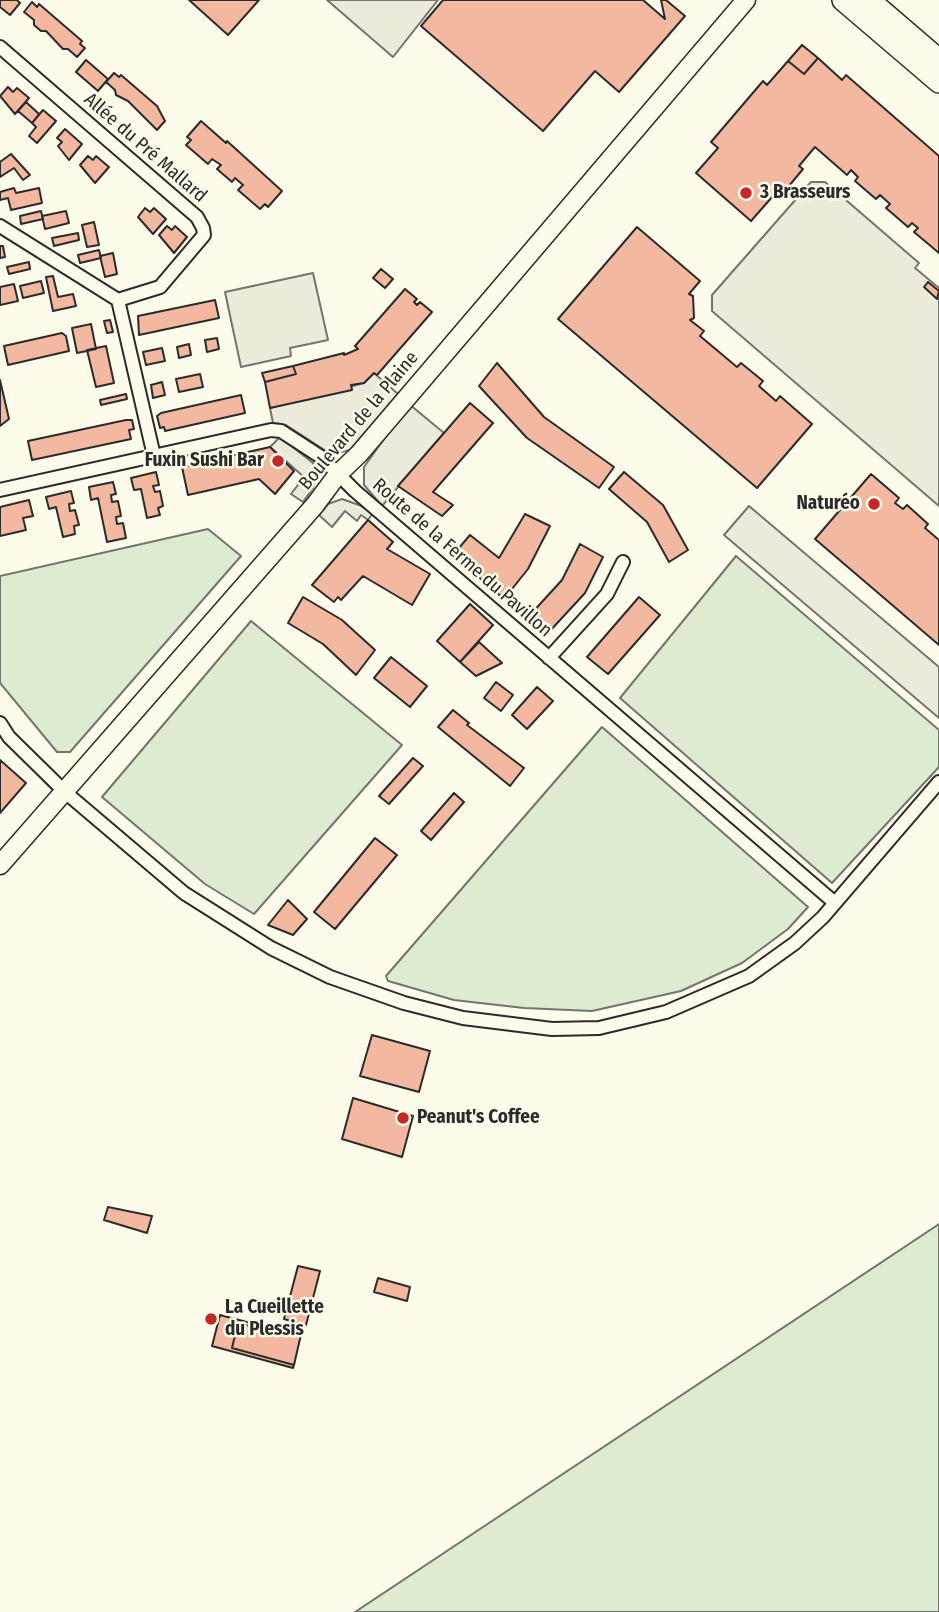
<!DOCTYPE html>
<html>
<head>
<meta charset="utf-8">
<style>
	body { margin:0 }
	canvas { display:block; background:#fdfbea }
</style>
</head>
<body>
<canvas width="939" height="1612"></canvas>
<script>
const ctx = document.querySelector('canvas').getContext('2d');
ctx.lineJoin = 'round';
function fillPath(path, color) { ctx.fillStyle = color; ctx.fill(path, 'evenodd'); }
const toPath = rows => new Path2D(rows.map(r => 'M' + r).join(''));
function trace(path, color, width, dash) { ctx.strokeStyle = color; ctx.lineWidth = width; ctx.lineCap = dash ? 'butt' : 'round'; ctx.setLineDash(dash || []); ctx.stroke(path); }
function write(font, color, halo, rows, align = 'center') {
  ctx.font = font + ' "Fira Sans Condensed",sans-serif'; ctx.lineWidth = 5; ctx.setLineDash([]); ctx.textBaseline = 'middle'; ctx.strokeStyle = halo; ctx.fillStyle = color; for (const [text, x, y, turn = 0] of rows) {
    ctx.save(); ctx.translate(x, y); ctx.rotate((+turn || 0) * Math.PI / 180); ctx.textAlign = isNaN(turn) ? turn : align; if (halo) ctx.strokeText(text, 0, 0); ctx.fillText(text, 0, 0); ctx.restore();
  }
}
const green = toPath([
	[208,529,241,556,70,752,57,752,0,683,0,576,208,529],
	[736,556,939,730,939,767,832,883,620,698,736,556],
	[251,621,402,745,254,914,205,884,102,797,251,621],
	[602,727,808,907,788,929,742,963,681,991,592,1011,524,1008,454,1000,388,981,386,976,602,727],
	[939,1224,939,1612,355,1612,939,1224]
]);
const parking = toPath([
	[327,0,438,0,393,57,327,0],
	[811,182,825,182,919,263,915,268,939,288,939,506,712,311,712,295,811,182],
	[313,273,328,340,290,348,291,356,241,367,225,292,313,273],
	[374,373,398,394,350,450,337,453,326,451,286,425,273,423,270,408,364,383,374,373],
	[409,404,444,433,382,506,364,485,364,467,409,404],
	[280,437,313,463,316,472,313,488,303,502,291,494,304,477,270,447,280,437],
	[342,499,359,505,373,513,368,520,361,515,357,521,345,511,332,527,319,515,328,504,342,499],
	[749,506,939,667,939,718,724,535,749,506]
]);
const building = toPath([
	[0,0,17,0,20,3,10,15,0,7,0,0],
	[189,0,259,0,228,35,189,0],
	[443,0,643,0,665,19,661,0,666,0,685,16,619,92,595,71,543,131,421,26,443,0],
	[32,2,37,7,39,4,82,41,80,44,85,48,77,57,68,49,63,49,46,31,41,31,34,25,34,20,24,12,32,2],
	[802,45,818,58,804,74,788,61,802,45],
	[818,58,842,80,846,75,939,156,939,253,914,232,918,228,912,223,908,227,886,208,890,204,880,195,876,199,855,181,858,177,851,170,847,175,815,147,799,166,803,169,784,192,780,188,751,221,696,173,718,148,711,142,763,81,767,85,788,61,804,74,818,58],
	[86,60,108,79,98,91,76,72,86,60],
	[114,73,119,77,121,75,157,106,165,121,157,130,128,101,116,95,115,90,106,82,114,73],
	[8,87,13,92,17,88,29,98,15,114,0,96,8,87],
	[26,102,39,114,32,123,18,111,26,102],
	[43,110,56,121,37,143,29,136,36,127,32,123,43,110],
	[201,121,226,143,227,141,282,191,268,207,265,204,260,209,238,190,243,185,235,178,232,182,217,169,221,165,212,159,208,164,186,145,191,140,187,137,201,121],
	[65,129,82,144,69,160,58,146,62,142,57,138,65,129],
	[11,154,30,175,23,180,14,168,0,177,0,162,11,154],
	[88,156,93,160,96,156,109,167,95,183,80,165,88,156],
	[14,188,16,193,39,188,42,203,11,210,8,198,0,200,0,192,14,188],
	[145,208,150,212,154,208,166,219,153,234,138,217,145,208],
	[41,211,43,219,21,224,20,216,41,211],
	[66,211,69,223,45,229,42,216,66,211],
	[94,222,99,245,87,247,82,225,94,222],
	[167,226,172,230,175,226,187,237,174,253,159,235,167,226],
	[637,227,700,281,689,294,693,296,694,318,690,320,704,331,700,336,737,367,741,363,763,381,759,386,776,401,780,396,812,424,757,488,558,319,637,227],
	[78,233,79,240,54,246,52,238,78,233],
	[0,246,3,246,5,257,0,258,0,246],
	[99,250,101,258,80,263,78,255,99,250],
	[113,253,117,274,105,277,100,256,113,253],
	[29,262,30,269,9,274,7,267,29,262],
	[381,269,393,279,385,288,373,278,381,269],
	[53,276,58,297,73,294,76,306,53,311,46,277,53,276],
	[41,281,44,293,23,298,20,286,41,281],
	[928,282,939,291,937,299,924,287,928,282],
	[14,284,18,301,0,305,0,287,14,284],
	[405,289,417,299,414,302,417,305,420,302,432,312,377,375,374,373,364,383,351,385,352,390,270,408,265,382,296,374,293,366,344,353,344,355,358,349,355,346,405,289],
	[215,300,219,318,139,335,138,316,215,300],
	[110,320,113,332,107,333,104,321,110,320],
	[91,324,96,349,77,353,72,328,91,324],
	[62,333,66,336,69,351,8,365,4,346,62,333],
	[217,338,219,349,207,352,205,340,217,338],
	[189,344,191,355,179,358,177,347,189,344],
	[106,346,114,383,96,387,87,350,106,346],
	[162,348,165,361,146,365,143,352,162,348],
	[497,363,544,417,614,467,599,488,527,438,479,386,497,363],
	[293,366,296,374,265,382,262,373,293,366],
	[200,374,203,387,179,392,176,379,200,374],
	[0,380,9,419,0,426,0,380],
	[162,382,165,395,153,398,151,385,162,382],
	[126,394,127,399,101,405,100,400,126,394],
	[241,395,245,413,165,431,164,427,160,428,157,416,161,413,241,395],
	[470,403,493,423,433,492,453,505,442,516,398,486,470,403],
	[126,420,132,420,134,429,129,430,131,439,32,460,28,441,126,420],
	[270,447,294,471,275,494,259,479,188,495,182,467,270,447],
	[156,472,159,485,153,486,155,492,160,491,163,506,158,508,160,515,147,518,141,489,134,490,131,478,156,472],
	[624,472,663,505,688,550,669,562,647,522,609,489,624,472],
	[871,474,899,498,895,503,903,509,907,505,928,524,925,528,939,540,939,645,815,539,871,474],
	[113,482,116,494,111,495,112,502,118,501,121,516,116,517,117,524,123,523,126,538,107,542,98,498,91,500,89,487,113,482],
	[71,491,74,503,69,504,70,511,75,510,79,525,74,526,75,534,63,537,56,507,49,509,46,497,71,491],
	[29,500,33,516,23,518,26,530,0,536,0,507,29,500],
	[525,514,550,526,528,569,504,599,453,555,470,535,499,558,525,514],
	[368,520,393,542,387,549,430,574,412,605,363,576,341,600,338,597,334,602,312,585,368,520],
	[580,544,603,557,585,593,549,632,530,615,562,580,580,544],
	[303,597,342,620,375,650,356,675,323,644,288,623,303,597],
	[639,597,660,615,608,674,587,657,639,597],
	[470,604,493,625,460,662,437,641,470,604],
	[479,642,502,663,476,676,460,662,479,642],
	[391,657,427,686,410,707,374,678,391,657],
	[496,682,513,695,501,711,484,698,496,682],
	[537,687,553,701,527,729,512,715,537,687],
	[453,710,469,723,467,725,524,768,510,786,438,727,453,710],
	[413,758,423,766,389,804,379,796,413,758],
	[0,760,26,783,0,813,0,760],
	[454,793,464,802,431,840,421,831,454,793],
	[375,838,397,855,335,929,314,912,375,838],
	[288,900,307,919,293,935,268,925,288,900],
	[372,1035,430,1051,419,1092,360,1076,372,1035],
	[353,1098,413,1116,402,1157,342,1139,353,1098],
	[108,1207,152,1216,147,1233,104,1220,108,1207],
	[298,1266,320,1271,306,1325,284,1319,298,1266],
	[378,1278,410,1287,407,1301,374,1292,378,1278],
	[220,1315,281,1331,280,1334,238,1323,232,1348,294,1365,293,1368,212,1346,220,1315],
	[238,1323,280,1334,283,1324,302,1330,294,1365,232,1348,238,1323]
]);
const minor = toPath([
	[0,47,197,217,203,228,204,235,160,287,118,300],
	[0,226,118,300,154,456],
	[0,490,271,430,281,431,321,457,355,491,835,903],
	[549,658,607,594,623,562],
	[0,723,9,737,65,792,184,893,271,948,330,977,404,1003,463,1018,552,1029,599,1028,666,1012,749,976,795,943,823,917,939,782]
]);
const secondary = toPath([
	[0,865,315,505,338,474,359,454,746,0]
]);
const primary = toPath([
	[843,0,939,82],
	[869,0,939,60]
]);
const markers = [
	[746,193,7,"#c62828"],
	[278,461,7,"#c62828"],
	[874,504,7,"#c62828"],
	[403,1118,7,"#c62828"],
	[211,1319,7,"#c62828"]
];
const streetNames = [
	["Allée du Pré Mallard",145,148,41],
	["Boulevard de la Plaine",359,421,-50],
	["Route de la Ferme du Pavillon",462,558,41]
];
const poiNames = [
	["3 Brasseurs",760,193],
	["Fuxin Sushi Bar",264,461,"right"],
	["Naturéo",860,504,"right"],
	["Peanut's Coffee",417,1118],
	["La Cueillette",225,1308],
	["du Plessis",225,1330]
];
fillPath(green, '#deebd1');
trace(green, '#74746e', 2);
fillPath(parking, '#eceadb');
trace(parking, '#74746e', 2);
fillPath(building, '#f2b8a0');
trace(building, '#2b2b2b', 2);
trace(minor, '#2b2b2b', 16);
trace(secondary, '#2b2b2b', 21);
trace(primary, '#2b2b2b', 24);
trace(minor, '#fdfbea', 12);
trace(secondary, '#fdfbea', 18);
trace(primary, '#fdfbea', 21);
for (const [x, y, r, color] of markers) { const dot = new Path2D(); dot.arc(x, y, r, 0, 2 * Math.PI); ctx.fillStyle = color; ctx.fill(dot); trace(dot, '#fdfbea', 2.5); }
write('19px', '#2b2b2b', '#fdfbea', streetNames);
write('bold 19px', '#2b2b2b', '#fdfbea', poiNames, 'left');
</script>
</body>
</html>
